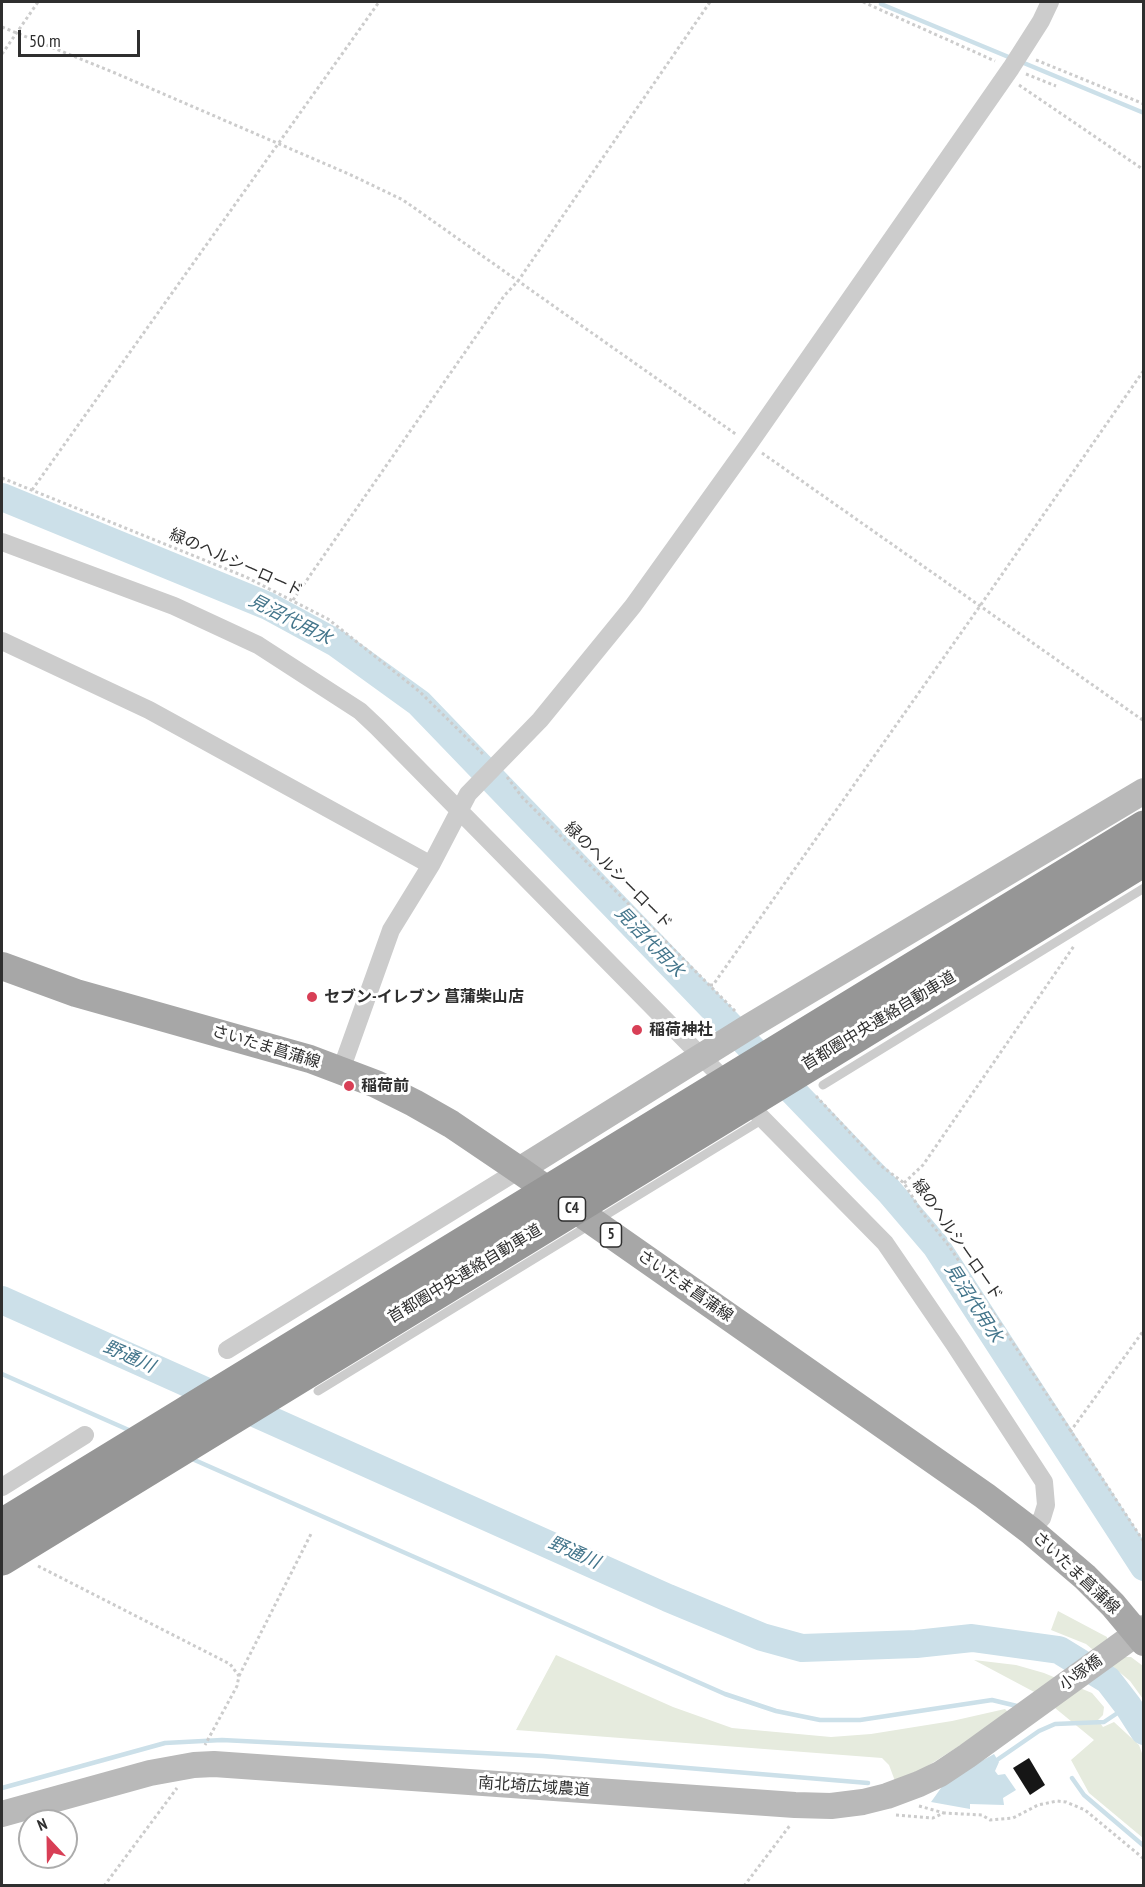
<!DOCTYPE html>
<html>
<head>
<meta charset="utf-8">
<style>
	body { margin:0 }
	#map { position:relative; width:1145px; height:1887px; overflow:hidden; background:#fff; font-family:"PT Sans Narrow",sans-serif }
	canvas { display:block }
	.frame { position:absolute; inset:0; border:3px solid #2f2f2f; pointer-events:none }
	.north { position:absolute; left:18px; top:1809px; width:60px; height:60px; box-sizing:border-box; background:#fff; border:2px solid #acacac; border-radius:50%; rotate:338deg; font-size:16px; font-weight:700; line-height:24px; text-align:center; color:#2f2f2f }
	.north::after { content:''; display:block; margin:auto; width:21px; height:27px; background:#d83f56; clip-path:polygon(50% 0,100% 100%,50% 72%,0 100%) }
	.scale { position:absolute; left:18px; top:30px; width:122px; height:27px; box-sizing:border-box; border:3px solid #2f2f2f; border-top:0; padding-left:8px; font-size:18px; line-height:21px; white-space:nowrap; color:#2f2f2f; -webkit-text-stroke:4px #fff; paint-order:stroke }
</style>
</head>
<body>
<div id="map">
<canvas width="1145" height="1887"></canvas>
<div class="frame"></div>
<div class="north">N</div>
<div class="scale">50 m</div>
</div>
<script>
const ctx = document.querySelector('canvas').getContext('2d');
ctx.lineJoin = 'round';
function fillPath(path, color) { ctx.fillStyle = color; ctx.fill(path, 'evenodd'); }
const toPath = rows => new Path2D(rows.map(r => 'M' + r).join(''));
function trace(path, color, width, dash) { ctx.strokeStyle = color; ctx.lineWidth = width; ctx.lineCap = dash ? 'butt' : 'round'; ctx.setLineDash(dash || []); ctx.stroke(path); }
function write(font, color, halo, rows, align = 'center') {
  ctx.font = font + ' "PT Sans Narrow","Noto Sans JP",sans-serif'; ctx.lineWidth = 6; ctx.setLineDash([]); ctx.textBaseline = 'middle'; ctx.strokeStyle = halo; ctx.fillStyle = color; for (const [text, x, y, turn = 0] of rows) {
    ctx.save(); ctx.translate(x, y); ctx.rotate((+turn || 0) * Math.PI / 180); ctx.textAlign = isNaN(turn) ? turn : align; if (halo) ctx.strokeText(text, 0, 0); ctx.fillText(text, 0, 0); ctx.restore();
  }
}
const green = toPath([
	[1058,1611,1107,1637,1107,1643,1123,1657,1131,1657,1143,1666,1143,1699,1130,1681,1086,1644,1051,1630],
	[556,1655,673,1707,732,1728,831,1737,871,1734,952,1721,1005,1709,1010,1714,918,1772,895,1781,889,1765,882,1758,516,1730],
	[974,1660,1016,1665,1044,1673,1092,1693,1104,1707,1103,1715,1098,1720,1103,1727,1114,1722,1139,1745,1143,1756,1143,1838,1089,1793,1071,1760,1094,1740,1038,1694]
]);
const water = toPath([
	[994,1754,999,1762,995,1771,998,1775,1005,1774,1016,1790,1003,1798,1004,1805,970,1804,970,1809,931,1802,946,1781]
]);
const stream = toPath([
	[881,4,1011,58],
	[1019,61,1144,113],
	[2,1374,131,1431],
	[190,1458,725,1694,776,1711,820,1720,860,1720,992,1700,1017,1706],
	[994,1762,1039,1731,1055,1724,1104,1722,1128,1706],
	[1072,1778,1084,1795,1144,1846],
	[2,1788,165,1743,222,1740,543,1756,868,1783]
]);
const river = toPath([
	[2,497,268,606,336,643,419,703,889,1191,936,1246,1144,1567],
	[2,1300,668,1598,762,1637,802,1648,916,1644,972,1638,1059,1650,1108,1680,1128,1706,1144,1731]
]);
const building = toPath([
	[1029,1758,1045,1785,1030,1795,1013,1768]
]);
const path = toPath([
	[863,2,995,61],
	[2,27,115,73,351,175,403,200,737,435],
	[2,54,38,2],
	[1036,60,1144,104],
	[1026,74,1056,86],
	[1019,85,1144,170],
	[762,453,1144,721],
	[2,478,246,577,328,619,420,692,484,755],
	[32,490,379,2],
	[293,600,504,296,518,281,710,2],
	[507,777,522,797,735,1011],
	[710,985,713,985,980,606,1144,370],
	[816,1096,880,1165,904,1183,921,1211,949,1246,1144,1542],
	[904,1183,923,1165,1074,946],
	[1070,1432,1144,1330],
	[38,1566,230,1664,239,1676,237,1686,205,1745],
	[239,1676,312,1532],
	[919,1806,944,1813],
	[896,1815,933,1818,944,1813,982,1815,990,1820,1013,1818,1038,1805,1057,1801,1066,1802,1085,1810,1144,1859],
	[104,1886,177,1788],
	[744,1886,791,1824]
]);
const lane = toPath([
	[823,1085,1144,888],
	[318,1391,763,1119]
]);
const street = toPath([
	[2,542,174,606,258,645,360,711,377,727,885,1243,954,1344,1044,1482,1046,1505,1042,1518,1031,1531],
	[2,641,149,710,431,865],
	[341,1070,391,930,431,865,468,794,540,720,633,606,749,444,1011,68,1041,21,1050,2],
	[227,1350,519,1170],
	[2,1487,85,1435]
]);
const secondary = toPath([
	[519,1170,750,1026,1144,791],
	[2,1814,150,1773,194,1765,214,1764,795,1805,831,1806,863,1802,887,1796,919,1784,940,1774,967,1756,1144,1628]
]);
const primary = toPath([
	[2,966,76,993,310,1059,376,1084,414,1103,451,1124,519,1170,985,1496,1031,1531,1085,1577,1113,1605,1144,1642]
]);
const highway = toPath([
	[2,1525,1144,827],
	[2,1559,1144,860]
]);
const markers = [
	[312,997,6,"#d83f56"],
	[637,1030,6,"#d83f56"],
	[349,1086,6,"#d83f56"]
];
const shields = [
	[572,1209,27],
	[611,1235,21]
];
const shieldNames = [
	["C4",572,1209],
	["5",611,1235]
];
const streetNames = [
	["緑のヘルシーロード",236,563,24],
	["緑のヘルシーロード",618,876,45],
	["首都圏中央連絡自動車道",879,1021,-31],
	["さいたま菖蒲線",266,1047,17],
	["緑のヘルシーロード",957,1240,55],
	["首都圏中央連絡自動車道",465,1274,-31],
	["さいたま菖蒲線",685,1286,35],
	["さいたま菖蒲線",1076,1573,43],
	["小塚橋",1081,1673,-36],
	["南北埼広域農道",534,1787,4]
];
const poiNames = [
	["セブン-イレブン 菖蒲柴山店",324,997],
	["稲荷神社",649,1030],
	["稲荷前",361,1086]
];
const waterNames = [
	["見沼代用水",290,620,27],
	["見沼代用水",649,942,46],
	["見沼代用水",973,1303,57],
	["野通川",129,1357,24],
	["野通川",574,1553,24]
];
fillPath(green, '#e6ebde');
fillPath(water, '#cce0e9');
trace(stream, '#cce0e9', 4.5);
trace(river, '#cce0e9', 28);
fillPath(building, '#161616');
trace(path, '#ccc', 3, [3, 3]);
trace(lane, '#ccc', 9);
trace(street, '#ccc', 18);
trace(secondary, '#b9b9b9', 26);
trace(primary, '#a7a7a7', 28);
trace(highway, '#969696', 33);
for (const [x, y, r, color] of markers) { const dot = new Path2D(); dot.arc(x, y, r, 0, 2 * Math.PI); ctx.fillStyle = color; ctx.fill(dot); trace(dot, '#fff', 2); }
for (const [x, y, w] of shields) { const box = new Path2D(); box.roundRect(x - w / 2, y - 12, w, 24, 4.5); ctx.fillStyle = '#fff'; ctx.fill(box); trace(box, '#2f2f2f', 1.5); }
write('bold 15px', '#2f2f2f', null, shieldNames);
write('16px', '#2f2f2f', '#fff', streetNames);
write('bold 16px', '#2f2f2f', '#fff', poiNames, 'left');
write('italic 18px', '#43758b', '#fff', waterNames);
</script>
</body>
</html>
